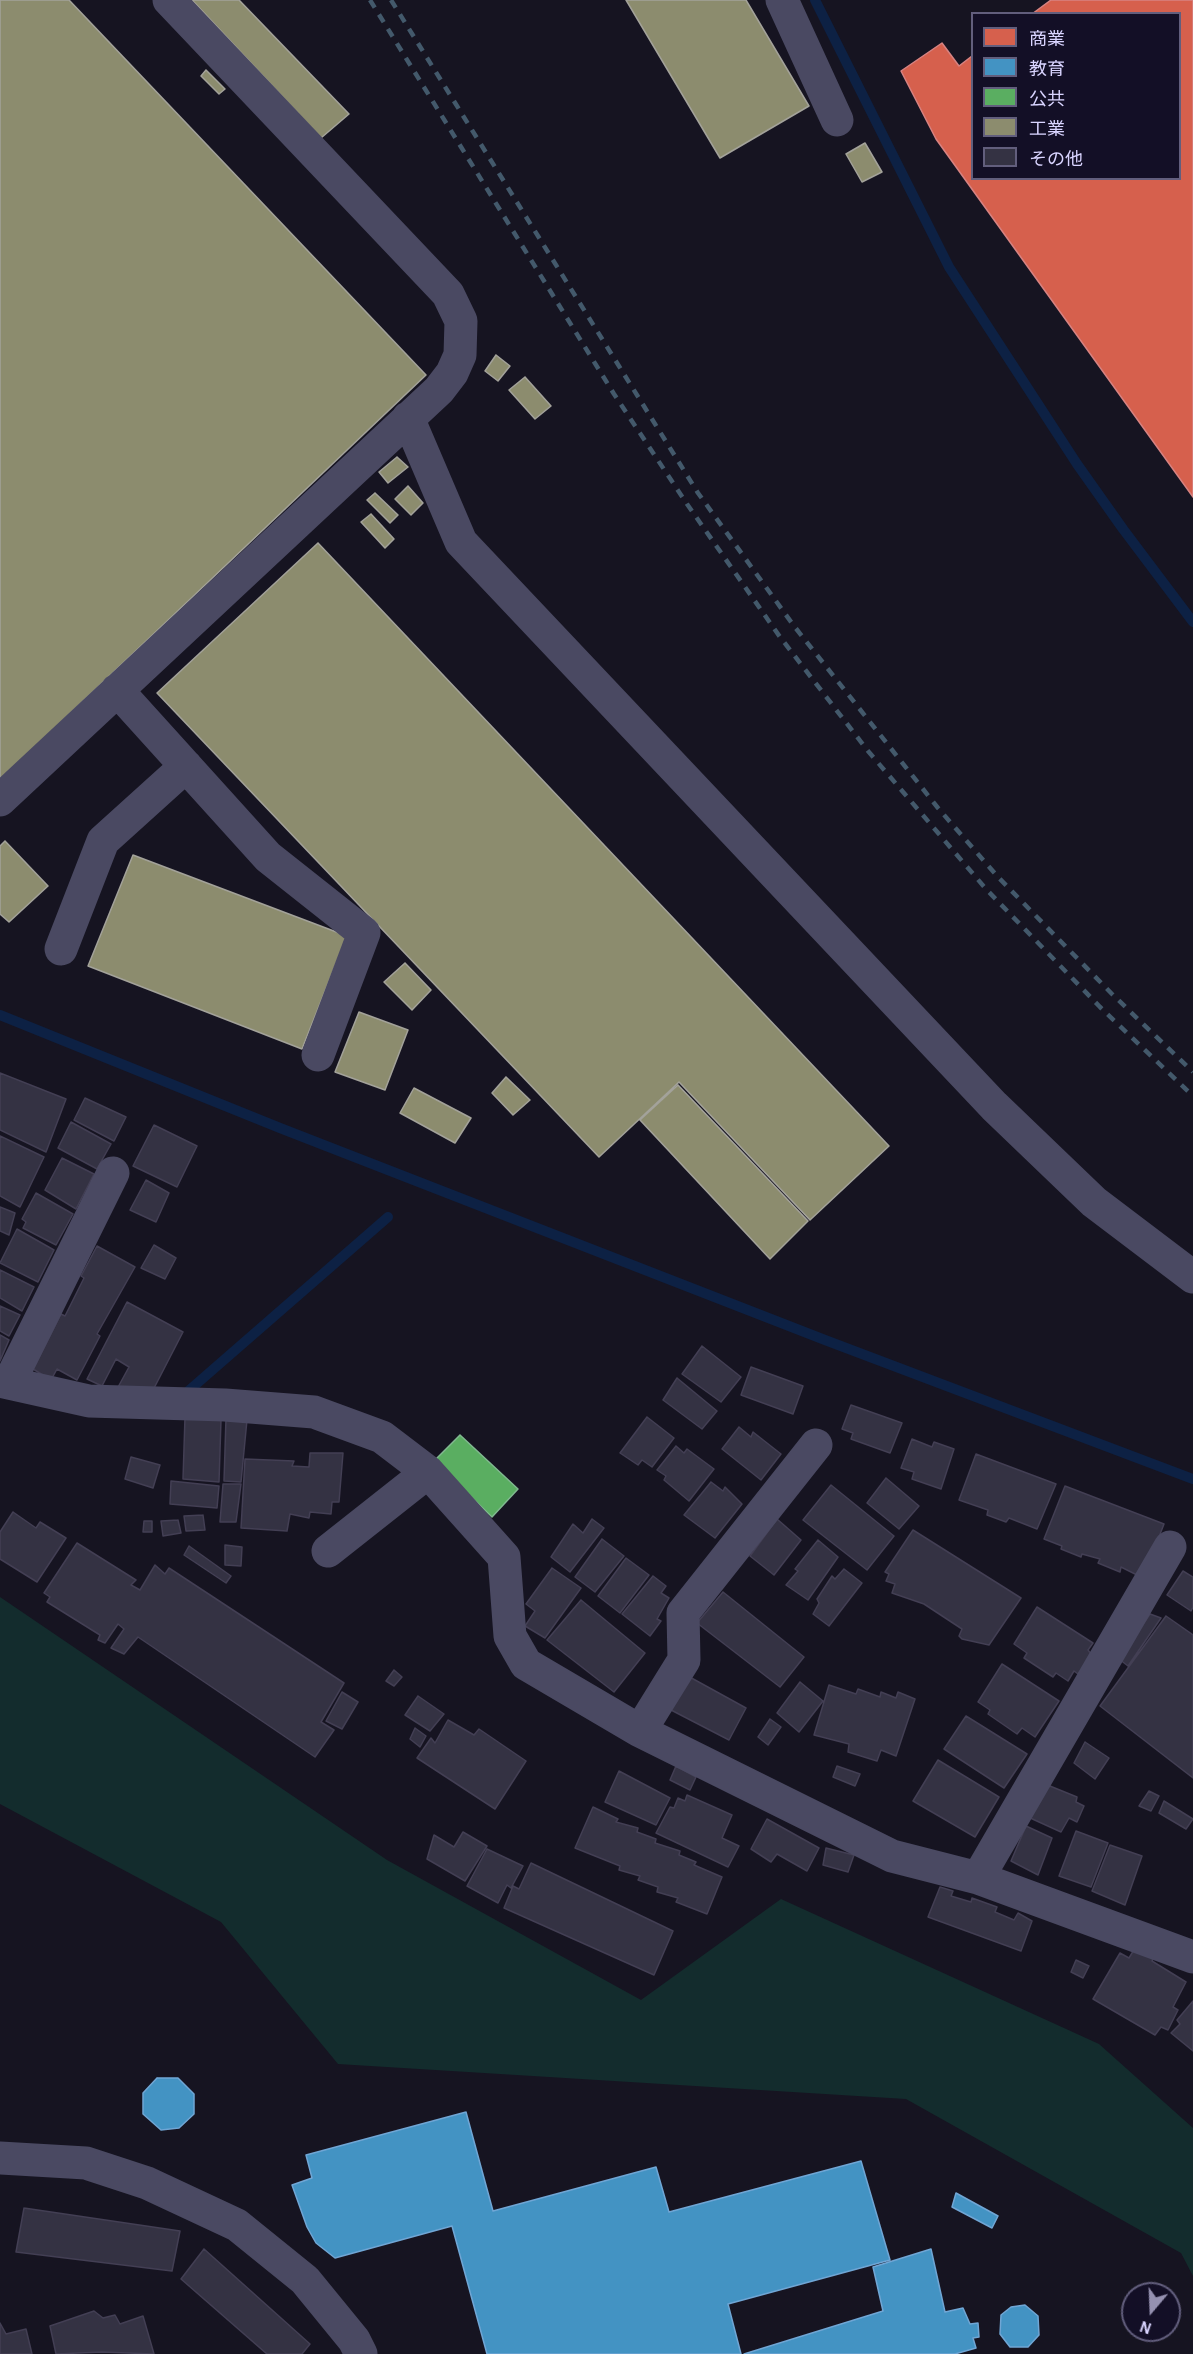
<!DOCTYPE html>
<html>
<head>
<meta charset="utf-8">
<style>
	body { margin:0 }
	#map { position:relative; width:1193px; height:2354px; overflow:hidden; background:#161421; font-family:"Alegreya Sans","Noto Sans JP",sans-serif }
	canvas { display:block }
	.legend { position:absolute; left:971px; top:12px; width:210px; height:168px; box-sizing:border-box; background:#130f26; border:2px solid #625e7d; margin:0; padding:8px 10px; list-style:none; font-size:18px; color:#d9d4ff }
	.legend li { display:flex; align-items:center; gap:12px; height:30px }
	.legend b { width:30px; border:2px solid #625e7d }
	.north { position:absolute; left:1121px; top:2282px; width:60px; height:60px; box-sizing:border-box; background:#130f26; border:2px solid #625e7d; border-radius:50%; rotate:199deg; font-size:16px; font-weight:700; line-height:24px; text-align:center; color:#d9d4ff }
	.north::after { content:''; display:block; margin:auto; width:21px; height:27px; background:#9591b1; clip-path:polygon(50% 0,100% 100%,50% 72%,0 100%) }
</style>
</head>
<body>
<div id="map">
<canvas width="1193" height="2354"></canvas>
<ul class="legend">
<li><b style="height:16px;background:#d6604d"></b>商業</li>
<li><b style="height:16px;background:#4393c3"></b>教育</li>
<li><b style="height:16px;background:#5aae61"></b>公共</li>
<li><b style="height:16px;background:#8c8c6e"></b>工業</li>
<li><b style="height:16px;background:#343243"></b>その他</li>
</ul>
<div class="north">N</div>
</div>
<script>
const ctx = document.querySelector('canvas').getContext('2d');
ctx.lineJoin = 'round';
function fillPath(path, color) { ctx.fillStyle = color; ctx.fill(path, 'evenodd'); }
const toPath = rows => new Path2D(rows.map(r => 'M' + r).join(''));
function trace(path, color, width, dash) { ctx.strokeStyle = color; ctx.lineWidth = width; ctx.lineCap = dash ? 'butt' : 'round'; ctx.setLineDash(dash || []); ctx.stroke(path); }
const green = toPath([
	[0,1597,387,1860,641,2000,781,1899,1099,2044,1193,2128,1193,2276,1181,2253,906,2099,338,2064,221,1922,0,1804]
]);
const shops = toPath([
	[1051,0,1193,0,1193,497,936,139,901,71,942,43,959,66,972,56,972,178,1180,178,1180,14,1032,14,1051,0]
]);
const schools = toPath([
	[157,2078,178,2078,194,2094,194,2114,179,2128,161,2130,143,2114,143,2093,157,2078],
	[466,2112,493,2211,656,2167,669,2212,861,2161,890,2260,728,2304,741,2354,487,2354,452,2226,335,2258,316,2243,307,2227,292,2185,312,2178,306,2155,466,2112],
	[956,2193,998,2216,992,2228,952,2207,956,2193],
	[931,2249,945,2312,963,2308,970,2324,978,2323,979,2337,973,2338,976,2348,955,2354,744,2354,883,2311,873,2267,931,2249],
	[1025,2305,1038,2316,1039,2335,1028,2347,1010,2347,1000,2334,1001,2315,1011,2307,1025,2305]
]);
const public = toPath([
	[460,1435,518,1489,492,1517,434,1461,460,1435]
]);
const industry = toPath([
	[0,0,69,0,426,375,0,780,0,0],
	[192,0,239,0,349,114,321,138,192,0],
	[626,0,746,0,809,106,720,158,626,0],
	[206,70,225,89,219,94,201,76,206,70],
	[865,143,882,172,862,182,846,154,865,143],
	[496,355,510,366,498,381,485,371,496,355],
	[525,377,551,406,535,419,509,390,525,377],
	[397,457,408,467,388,483,379,472,397,457],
	[408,486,423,503,411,515,395,499,408,486],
	[375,493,398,515,390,523,367,500,375,493],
	[371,514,394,539,385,548,361,522,371,514],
	[318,543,889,1146,810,1220,679,1082,599,1157,157,693,318,543],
	[5,841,48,886,9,922,0,914,0,846,5,841],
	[133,855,347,936,302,1049,88,966,133,855],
	[405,963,431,990,412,1010,384,982,405,963],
	[359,1012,408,1030,385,1090,335,1072,359,1012],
	[506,1077,530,1100,513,1115,492,1093,506,1077],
	[678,1085,808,1221,770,1259,640,1120,678,1085],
	[414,1088,471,1118,455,1143,400,1113,414,1088]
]);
const stream = toPath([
	[815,0,949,267,1077,464,1123,529,1193,622],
	[0,1015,280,1128,825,1340,1193,1479],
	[186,1393,388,1217]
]);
const building = toPath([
	[0,1073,66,1099,46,1152,0,1130,0,1073],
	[85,1098,126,1117,114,1141,74,1120,85,1098],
	[71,1122,111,1144,97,1169,58,1148,71,1122],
	[154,1125,197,1146,177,1187,133,1166,154,1125],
	[0,1136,44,1157,20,1207,0,1196,0,1136],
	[62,1158,94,1174,76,1209,45,1190,62,1158],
	[146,1180,169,1193,156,1222,130,1210,146,1180],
	[36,1193,73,1214,56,1245,23,1228,26,1222,22,1219,36,1193],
	[0,1207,15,1213,9,1235,0,1231,0,1207],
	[17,1229,54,1250,38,1282,0,1263,17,1229],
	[154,1245,176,1258,165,1279,141,1268,154,1245],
	[97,1246,135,1267,97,1334,100,1336,77,1380,57,1369,51,1380,33,1369,61,1314,65,1316,84,1278,81,1276,97,1246],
	[0,1270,34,1287,22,1311,0,1298,0,1270],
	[127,1302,183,1332,151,1394,117,1389,129,1367,116,1359,102,1386,87,1379,127,1302],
	[0,1306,20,1315,9,1336,0,1331,0,1306],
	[0,1335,9,1340,0,1361,0,1335],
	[702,1346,741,1377,721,1402,682,1374,702,1346],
	[751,1367,803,1386,793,1414,741,1395,751,1367],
	[677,1378,717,1411,702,1429,663,1400,677,1378],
	[851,1405,902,1423,890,1453,851,1439,853,1433,842,1429,851,1405],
	[185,1417,221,1420,219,1482,183,1479,185,1417],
	[647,1417,674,1438,652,1467,642,1460,638,1465,620,1453,647,1417],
	[226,1418,247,1420,241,1482,224,1481,226,1418],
	[739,1427,751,1437,753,1432,781,1454,761,1480,722,1449,739,1427],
	[912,1439,932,1447,934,1442,954,1449,941,1489,912,1479,914,1472,901,1468,912,1439],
	[676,1446,684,1453,687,1449,714,1469,689,1501,664,1480,666,1476,657,1470,676,1446],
	[310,1453,343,1453,339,1502,332,1502,331,1514,310,1512,309,1518,290,1514,287,1531,241,1528,245,1459,294,1461,292,1466,309,1467,310,1453],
	[976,1454,1056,1484,1037,1529,1009,1518,1006,1522,987,1515,988,1510,959,1500,976,1454],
	[131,1457,160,1465,153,1488,125,1479,131,1457],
	[886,1478,919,1506,899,1529,867,1503,886,1478],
	[171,1481,219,1486,217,1508,170,1504,171,1481],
	[711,1482,723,1491,725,1487,742,1504,715,1538,684,1515,711,1482],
	[223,1484,241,1484,236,1522,220,1522,223,1484],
	[831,1485,894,1536,867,1570,803,1520,831,1485],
	[1065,1486,1164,1524,1143,1578,1121,1567,1120,1572,1098,1563,1100,1559,1082,1554,1081,1557,1061,1549,1062,1546,1044,1539,1065,1486],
	[13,1512,36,1528,40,1522,66,1538,37,1582,0,1559,0,1532,13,1512],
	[203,1515,205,1530,186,1531,184,1516,203,1515],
	[592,1519,604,1528,570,1572,551,1557,573,1524,583,1533,592,1519],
	[777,1519,801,1540,774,1575,750,1556,777,1519],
	[178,1520,181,1533,163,1536,161,1521,178,1520],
	[144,1521,152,1521,152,1532,143,1532,144,1521],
	[913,1530,1021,1598,989,1645,962,1639,959,1636,962,1629,924,1604,892,1593,895,1584,886,1581,889,1574,885,1572,913,1530],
	[602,1539,624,1556,595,1592,575,1577,602,1539],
	[818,1540,838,1557,808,1600,786,1585,798,1571,795,1569,818,1540],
	[77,1543,136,1580,131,1585,140,1590,155,1565,165,1574,169,1568,344,1683,321,1722,334,1730,315,1757,138,1637,124,1654,111,1648,124,1629,118,1624,105,1643,98,1640,100,1635,47,1602,50,1597,44,1593,77,1543],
	[225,1545,242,1547,241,1566,225,1565,225,1545],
	[189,1546,231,1576,226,1583,184,1555,189,1546],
	[626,1558,649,1575,620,1613,598,1596,626,1558],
	[552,1568,581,1588,545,1638,525,1626,535,1611,526,1604,552,1568],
	[844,1569,862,1583,829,1626,813,1614,819,1603,817,1599,832,1576,835,1579,844,1569],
	[1183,1571,1193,1577,1193,1607,1191,1611,1167,1595,1183,1571],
	[653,1576,666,1586,661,1593,669,1598,657,1619,661,1621,650,1636,622,1614,653,1576],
	[723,1592,804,1657,780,1687,697,1623,723,1592],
	[581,1600,645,1653,614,1692,547,1640,581,1600],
	[1037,1607,1093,1643,1088,1650,1092,1655,1078,1674,1074,1671,1068,1681,1056,1673,1053,1677,1024,1658,1027,1653,1014,1644,1037,1607],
	[1150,1614,1161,1618,1128,1666,1119,1659,1150,1614],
	[1166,1616,1193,1635,1193,1778,1100,1706,1166,1616],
	[1002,1664,1059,1701,1035,1737,1022,1728,1017,1734,988,1714,990,1710,978,1702,1002,1664],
	[394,1670,402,1677,394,1686,386,1681,394,1670],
	[686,1675,746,1708,729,1740,671,1710,686,1675],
	[800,1682,823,1701,799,1732,777,1713,800,1682],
	[829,1685,856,1694,858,1689,880,1697,881,1692,896,1698,898,1692,915,1699,896,1756,881,1750,877,1761,848,1752,849,1744,814,1735,829,1685],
	[342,1692,358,1702,342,1729,326,1721,342,1692],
	[418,1696,444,1714,430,1731,405,1715,418,1696],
	[966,1716,1027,1754,1004,1788,944,1749,966,1716],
	[770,1719,781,1727,768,1745,758,1737,770,1719],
	[448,1720,474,1735,479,1729,526,1761,495,1809,417,1758,431,1738,435,1743,448,1720],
	[415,1728,426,1736,420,1747,410,1739,415,1728],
	[1085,1742,1109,1758,1095,1779,1074,1763,1085,1742],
	[938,1760,999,1797,975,1837,913,1801,938,1760],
	[676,1766,696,1777,690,1790,670,1780,676,1766],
	[837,1766,860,1774,855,1786,833,1777,837,1766],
	[619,1771,670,1798,656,1825,605,1802,619,1771],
	[1045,1784,1077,1797,1076,1802,1084,1806,1077,1822,1069,1818,1061,1832,1028,1817,1045,1784],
	[1149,1791,1159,1796,1151,1811,1139,1806,1149,1791],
	[687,1795,732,1815,722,1838,739,1846,728,1867,656,1833,670,1807,674,1808,678,1798,685,1801,687,1795],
	[1164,1801,1193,1819,1186,1829,1159,1813,1164,1801],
	[593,1807,618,1819,616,1822,638,1828,637,1832,656,1839,655,1843,680,1851,679,1855,696,1862,694,1865,722,1877,707,1914,676,1902,678,1898,657,1892,658,1887,638,1880,640,1876,619,1870,620,1866,575,1848,593,1807],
	[767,1819,819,1848,807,1871,777,1854,771,1862,751,1849,767,1819],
	[1026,1826,1052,1838,1038,1875,1011,1861,1026,1826],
	[1076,1831,1108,1843,1091,1887,1059,1876,1076,1831],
	[463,1832,487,1846,465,1881,427,1859,434,1835,454,1847,463,1832],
	[1110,1845,1142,1856,1125,1905,1092,1891,1110,1845],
	[826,1848,854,1855,848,1872,823,1865,826,1848],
	[487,1849,523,1866,511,1888,507,1885,498,1903,467,1886,487,1849],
	[531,1863,673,1931,654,1975,504,1908,513,1886,519,1889,531,1863],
	[940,1887,953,1891,951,1896,971,1902,972,1898,997,1907,995,1912,1014,1920,1018,1913,1032,1921,1021,1951,928,1917,940,1887],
	[1135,1948,1154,1957,1152,1961,1186,1982,1173,2007,1178,2010,1168,2030,1161,2027,1155,2035,1093,1999,1120,1953,1129,1958,1135,1948],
	[1076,1960,1089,1966,1083,1978,1071,1972,1076,1960],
	[1193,2001,1193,2051,1171,2033,1180,2024,1177,2020,1193,2001],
	[24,2208,180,2231,172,2271,16,2252,24,2208],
	[204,2249,310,2344,302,2354,267,2354,181,2279,204,2249],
	[94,2311,103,2318,115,2315,120,2324,143,2316,154,2354,102,2352,56,2354,50,2326,94,2311],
	[0,2323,6,2334,26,2329,32,2354,0,2354,0,2323]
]);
const minor = toPath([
	[782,0,837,120],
	[408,418,461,542,994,1106,1094,1202,1193,1277],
	[117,690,268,857,364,933,318,1055],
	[0,800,439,390,452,373,460,355,461,321,448,294,169,0],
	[61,949,103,841,186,766],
	[0,1381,89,1401,225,1405,314,1412,382,1437,428,1472,504,1557,510,1636,526,1664,640,1731,892,1856,978,1878,1193,1957],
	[9,1383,113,1173],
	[328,1551,428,1472],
	[640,1731,684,1660,683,1613,816,1445],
	[978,1878,1170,1547],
	[0,2158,86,2163,147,2183,237,2225,305,2280,354,2340,361,2354]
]);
const rail = toPath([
	[370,0,614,394,687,504,780,637,868,751,986,889,1100,1007,1193,1096],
	[391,0,698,493,794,626,938,808,998,877,1112,994,1193,1072]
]);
fillPath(green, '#132c2d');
fillPath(shops, '#d6604d');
trace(shops, '#d78382', 1.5);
fillPath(schools, '#4393c3');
trace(schools, '#70a6d5', 1.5);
fillPath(public, '#5aae61');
trace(public, '#80b990', 1.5);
fillPath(industry, '#8c8c6e');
trace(industry, '#a3a29a', 1.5);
trace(stream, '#0d2144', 10);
fillPath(building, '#343243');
trace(building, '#433f54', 1.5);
trace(minor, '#4a4962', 33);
trace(rail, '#43596b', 4.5, [9, 8]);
</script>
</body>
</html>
